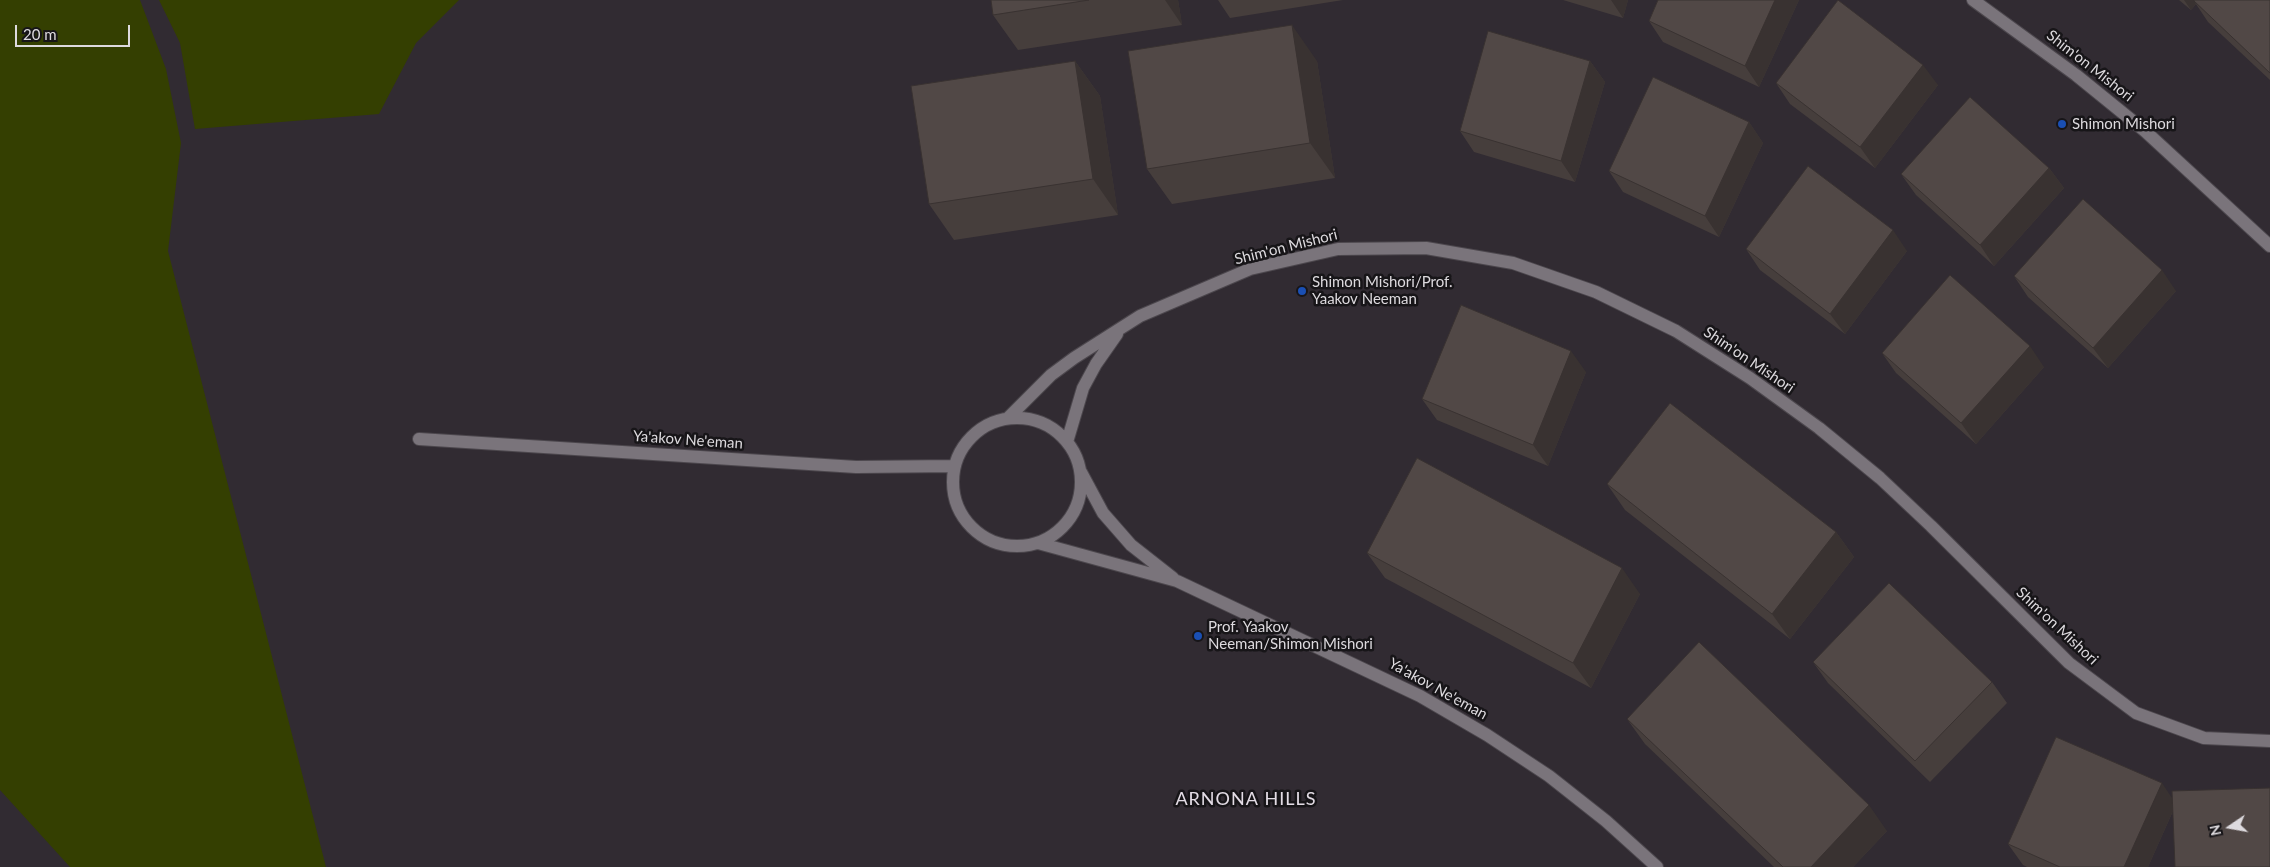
<!DOCTYPE html>
<html>
<head>
<meta charset="utf-8">
<style>
	body { margin:0 }
	#map { position:relative; width:2270px; height:867px; overflow:hidden; background:#312b32; font-family:Lato,sans-serif }
	canvas { display:block }
	.north { position:absolute; left:2205px; top:802px; width:50px; height:50px; -webkit-text-stroke:4px #171518; paint-order:stroke; rotate:258deg; font-size:14px; font-weight:700; line-height:20px; text-align:center; color:#dddade }
	.north::after { content:''; display:block; margin:auto; width:18px; height:22px; background:#dddade; clip-path:polygon(50% 0,100% 100%,50% 72%,0 100%) }
	.scale { position:absolute; left:15px; top:25px; width:115px; height:22px; box-sizing:border-box; border:2px solid #dddade; border-top:0; padding-left:6px; font-size:15px; line-height:18px; white-space:nowrap; color:#dddade; -webkit-text-stroke:4px #171518; paint-order:stroke }
</style>
</head>
<body>
<div id="map">
<canvas width="2270" height="867"></canvas>
<div class="north">N</div>
<div class="scale">20 m</div>
</div>
<script>
const ctx = document.querySelector('canvas').getContext('2d');
ctx.lineJoin = 'round';
function fillPath(path, color) { ctx.fillStyle = color; ctx.fill(path, 'evenodd'); }
const toPath = rows => new Path2D(rows.map(r => 'M' + r).join(''));
function trace(path, color, width, dash) { ctx.strokeStyle = color; ctx.lineWidth = width; ctx.lineCap = dash ? 'butt' : 'round'; ctx.setLineDash(dash || []); ctx.stroke(path); }
function write(font, color, halo, rows, align = 'center') {
  ctx.font = font + ' Lato,sans-serif'; ctx.lineWidth = 5; ctx.setLineDash([]); ctx.textBaseline = 'middle'; ctx.strokeStyle = halo; ctx.fillStyle = color; for (const [text, x, y, turn = 0] of rows) {
    ctx.save(); ctx.translate(x, y); ctx.rotate((+turn || 0) * Math.PI / 180); ctx.textAlign = isNaN(turn) ? turn : align; if (halo) ctx.strokeText(text, 0, 0); ctx.fillText(text, 0, 0); ctx.restore();
  }
}
const green = toPath([
	[0,0,140,0,166,69,181,143,168,251,326,867,70,867,0,790],
	[159,0,459,0,416,43,379,114,195,129,180,43]
]);
const minor = toPath([
	[1973,0,2076,75,2145,131,2270,246],
	[1008,418,1051,375,1074,358,1140,316,1250,269,1338,249,1426,248,1513,263,1596,292,1676,331,1750,378,1819,428,1880,478,1931,526,2069,663,2136,713,2204,738,2270,741],
	'953 482a64 64 0 1 1 128 0a64 64 0 1 1-128 0Z',
	[419,439,856,467,954,466],
	[1067,442,1083,388,1096,364,1117,334],
	[1081,472,1103,513,1131,545,1173,578],
	[1038,543,1177,581,1420,696,1487,735,1549,776,1606,821,1657,867]
]);
const wall = toPath([
	[991,0,1178,0,1182,25,1018,50,993,15],
	[1218,0,1343,0,1230,18],
	[1563,0,1628,0,1623,18],
	[1658,0,1799,0,1759,87,1663,42,1649,21],
	[2179,0,2270,0,2270,80,2208,22,2196,4,2191,10],
	[1075,61,1100,96,1118,215,954,240,929,204],
	[1317,61,1335,178,1172,204,1147,169],
	[1590,61,1605,82,1575,182,1474,152,1460,131],
	[1776,83,1938,85,1875,168,1790,104],
	[1749,122,1763,143,1719,237,1623,192,1609,171],
	[2049,168,2064,188,1994,266,1916,195,1901,174],
	[1746,249,1907,251,1845,334,1760,270],
	[2014,276,2176,291,2108,368,2028,297],
	[1882,353,2044,367,1976,444,1896,373],
	[1586,372,1548,466,1437,420,1422,399],
	[1607,484,1836,532,1854,557,1790,639,1625,510],
	[1367,553,1640,594,1591,688,1385,578],
	[1813,662,1992,682,2007,703,1930,782,1828,683],
	[1627,719,1887,831,1853,867,1774,867,1645,744],
	[2173,811,2148,867,2027,867,2023,865,2008,844]
]);
const shadedWall = toPath([
	[1165,0,1178,0,1182,25],
	[1611,0,1628,0,1623,18],
	[1775,0,1799,0,1759,87,1745,66],
	[2184,0,2199,0,2194,1,2196,4,2191,10],
	[1292,25,1317,61,1335,178,1310,143],
	[1075,61,1100,96,1118,215,1093,179],
	[1590,61,1605,82,1575,182,1561,161],
	[1923,65,1938,85,1875,168,1860,147],
	[1749,122,1763,143,1719,237,1705,216],
	[2049,168,2064,188,1994,266,1980,245],
	[1893,230,1907,251,1845,334,1830,314],
	[2162,270,2176,291,2108,368,2093,348],
	[2030,346,2044,367,1976,444,1961,423],
	[1571,351,1586,372,1548,466,1533,445],
	[1836,532,1854,557,1790,639,1772,614],
	[1622,568,1640,594,1591,688,1573,663],
	[2162,783,2176,804,2148,867,2124,867],
	[1869,805,1887,831,1853,867,1811,867]
]);
const building = toPath([
	[991,0,1089,0,993,15,991,0],
	[1658,0,1775,0,1745,66,1649,21,1658,0],
	[1838,0,1923,65,1860,147,1776,83,1838,0],
	[2194,0,2270,0,2270,73,2194,1,2194,0],
	[1292,25,1310,143,1147,169,1128,51,1292,25],
	[1488,31,1590,61,1561,161,1460,131,1488,31],
	[1075,61,1093,179,929,204,911,86,1075,61],
	[1653,77,1749,122,1705,216,1609,171,1653,77],
	[1970,97,2049,168,1980,245,1901,174,1970,97],
	[1808,166,1893,230,1830,314,1746,249,1808,166],
	[2083,199,2162,270,2093,348,2014,276,2083,199],
	[1950,275,2030,346,1961,423,1882,353,1950,275],
	[1461,305,1571,351,1533,445,1422,399,1461,305],
	[1670,403,1836,532,1772,614,1607,484,1670,403],
	[1417,458,1622,568,1573,663,1367,553,1417,458],
	[1889,583,1992,682,1915,761,1813,662,1889,583],
	[1699,642,1869,805,1811,867,1783,867,1627,719,1699,642],
	[2056,737,2162,783,2124,867,2060,867,2008,844,2056,737],
	[2270,788,2270,867,2175,867,2172,791,2270,788]
]);
const markers = [
	[2062,124,5,"#1a4fb4"],
	[1302,291,5,"#1a4fb4"],
	[1198,636,5,"#1a4fb4"]
];
const streetNames = [
	["Shim'on Mishori",2090,66,38],
	["Shim'on Mishori",1286,247,-14],
	["Shim'on Mishori",1749,360,34],
	["Ya'akov Ne'eman",688,440,4],
	["Shim'on Mishori",2057,626,43],
	["Ya'akov Ne'eman",1438,689,29]
];
const poiNames = [
	["Shimon Mishori",2072,124],
	["Shimon Mishori/Prof.",1312,282],
	["Yaakov Neeman",1312,299],
	["Prof. Yaakov",1208,627],
	["Neeman/Shimon Mishori",1208,644]
];
const quarterNames = [
	["ARNONA HILLS",1246,799]
];
fillPath(green, '#343f01');
trace(minor, '#4c474d', 14);
trace(minor, '#7a747b', 12);
fillPath(wall, '#463e3c');
fillPath(shadedWall, '#393231');
fillPath(building, '#514846');
trace(building, '#393231', 1);
for (const [x, y, r, color] of markers) { const dot = new Path2D(); dot.arc(x, y, r, 0, 2 * Math.PI); ctx.fillStyle = color; ctx.fill(dot); trace(dot, '#171518', 2); }
write('15px', '#dddade', '#171518', streetNames);
write('15px', '#dddade', '#171518', poiNames, 'left');
ctx.letterSpacing = '1px';
write('18px', '#e3dce5', '#171518', quarterNames);
ctx.letterSpacing = '0px';
</script>
</body>
</html>
